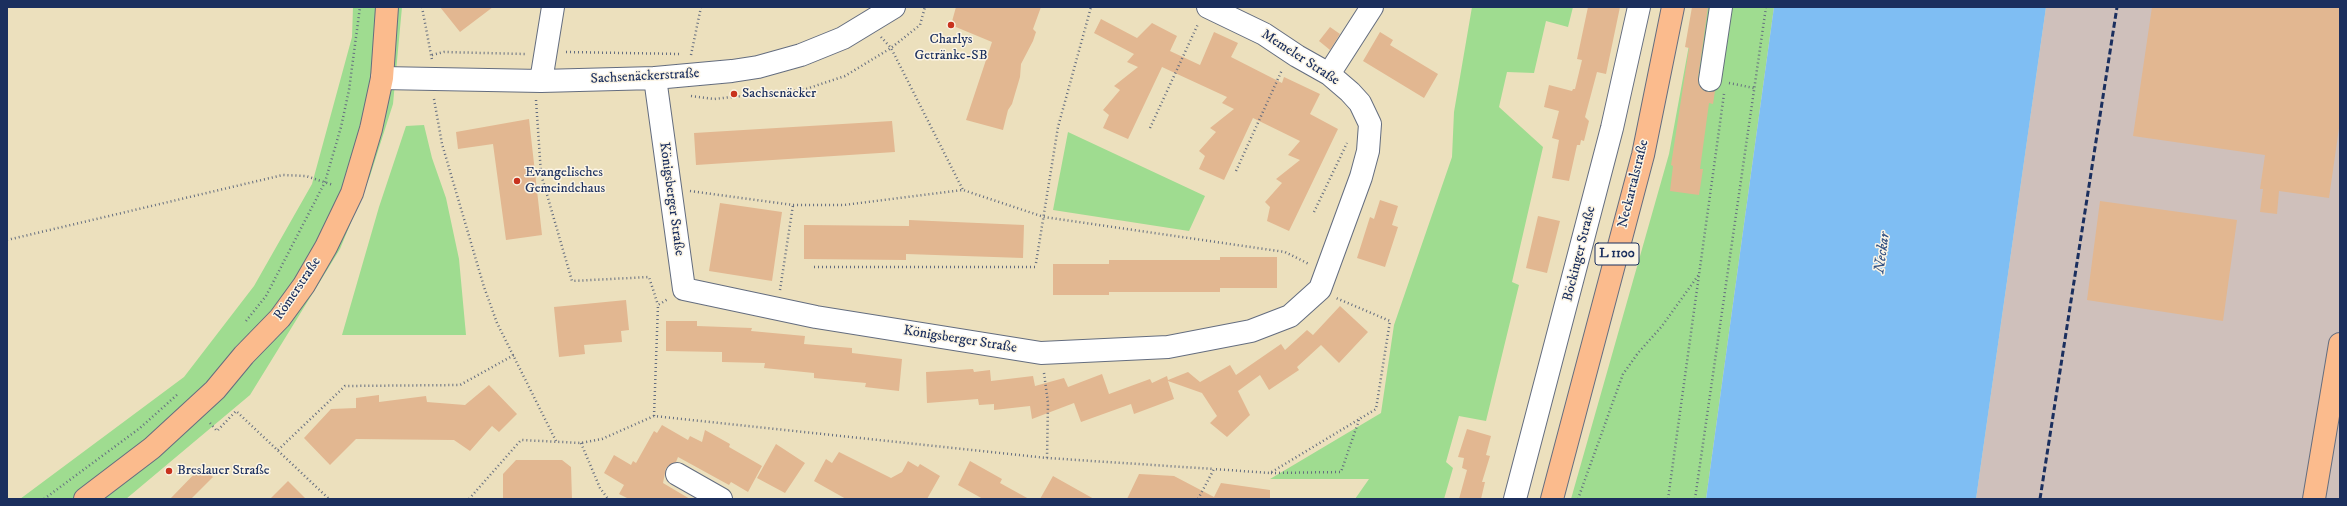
<!DOCTYPE html>
<html>
<head>
<meta charset="utf-8">
<style>
	body { margin:0 }
	#map { position:relative; width:2347px; height:506px; overflow:hidden; background:#ece0bd; font-family:"IM FELL DW Pica",serif }
	canvas { display:block }
	.frame { position:absolute; inset:0; border:8px solid #1b2f5e; pointer-events:none }
</style>
</head>
<body>
<div id="map">
<canvas width="2347" height="506"></canvas>
<div class="frame"></div>
</div>
<script>
const ctx = document.querySelector('canvas').getContext('2d');
ctx.lineJoin = 'round';
function fillPath(path, color) { ctx.fillStyle = color; ctx.fill(path, 'evenodd'); }
const toPath = rows => new Path2D(rows.map(r => 'M' + r).join(''));
function trace(path, color, width, dash) { ctx.strokeStyle = color; ctx.lineWidth = width; ctx.lineCap = dash ? 'butt' : 'round'; ctx.setLineDash(dash || []); ctx.stroke(path); }
function write(font, color, halo, rows, align = 'center') {
  ctx.font = font + ' "IM FELL DW Pica",serif'; ctx.lineWidth = 3; ctx.setLineDash([]); ctx.textBaseline = 'middle'; ctx.strokeStyle = halo; ctx.fillStyle = color; for (const [text, x, y, turn = 0] of rows) {
    ctx.save(); ctx.translate(x, y); ctx.rotate((+turn || 0) * Math.PI / 180); ctx.textAlign = isNaN(turn) ? turn : align; if (halo) ctx.strokeText(text, 0, 0); ctx.fillText(text, 0, 0); ctx.restore();
  }
}
const industrial = toPath([
	[2046,7,2340,7,2340,499,1976,499]
]);
const green = toPath([
	[353,7,402,7,393,104,370,176,340,249,250,395,126,499,20,499,184,377,254,286,312,184,352,37],
	[1472,7,1573,7,1568,27,1546,21,1534,73,1507,72,1499,107,1543,147,1512,282,1519,285,1486,421,1459,416,1446,462,1453,468,1444,499,1355,499,1369,479,1270,479,1381,413,1394,325,1452,157,1454,112],
	[1696,7,1774,7,1706,499,1571,499,1669,154],
	[424,125,432,158,446,198,459,259,466,335,342,335,379,207,406,126],
	[1068,132,1205,196,1189,231,1053,210]
]);
const water = toPath([
	[1774,7,2046,7,1976,499,1706,499]
]);
const building = toPath([
	[440,7,493,7,460,32],
	[956,7,1041,7,1033,29,1036,32,1033,41,1021,64,1020,77,1012,104,1008,110,1003,130,966,120,992,42,951,25],
	[1588,7,1620,7,1606,74,1597,72,1585,117,1589,121,1584,141,1581,140,1580,145,1577,145,1569,181,1552,178,1559,140,1552,138,1559,111,1544,107,1549,85,1572,91,1573,89,1575,89,1582,60,1577,59],
	[1692,7,1708,7,1698,79,1699,85,1703,90,1709,92,1715,91,1713,104,1709,103,1700,169,1703,169,1699,195,1670,191,1673,166,1671,165,1689,48,1685,47],
	[2152,7,2340,7,2340,121,2329,198,2279,191,2277,214,2260,212,2263,189,2260,189,2265,155,2133,136],
	[1101,19,1137,38,1152,23,1177,36,1170,51,1200,65,1214,32,1238,43,1231,57,1282,83,1284,77,1320,94,1310,114,1338,129,1289,231,1267,221,1270,207,1265,202,1282,183,1276,179,1300,160,1288,155,1300,141,1253,118,1224,180,1199,169,1205,156,1199,151,1216,132,1210,128,1234,109,1222,103,1227,97,1162,67,1128,139,1103,128,1109,115,1103,110,1120,90,1114,86,1138,67,1127,62,1134,54,1094,33],
	[1330,27,1340,34,1330,50,1319,41],
	[1380,32,1393,40,1390,45,1438,74,1424,98,1363,61],
	[529,119,542,235,506,240,493,144,458,149,456,132],
	[892,121,895,152,696,165,694,133],
	[1380,200,1398,206,1392,225,1398,227,1385,267,1357,258,1370,217,1374,219],
	[2100,201,2237,220,2223,321,2087,300],
	[720,203,782,212,772,281,709,271],
	[1538,216,1560,221,1547,273,1526,268],
	[909,220,1024,225,1023,258,906,254,906,260,804,259,804,225,909,226],
	[1220,257,1277,257,1277,288,1220,288,1220,292,1109,292,1109,295,1053,295,1053,264,1109,264,1109,260,1220,260],
	[626,300,629,330,621,331,622,342,584,345,585,354,559,357,554,307],
	[1340,306,1368,332,1339,363,1321,345,1297,367,1299,370,1269,390,1260,375,1238,391,1250,415,1227,437,1210,423,1217,416,1202,393,1168,381,1174,399,1134,414,1131,404,1081,422,1074,403,1032,419,1030,406,994,410,994,404,979,405,978,399,927,403,926,372,973,369,974,372,990,370,991,381,1033,376,1035,386,1064,378,1068,387,1102,374,1109,394,1150,379,1152,383,1167,376,1168,380,1188,372,1200,382,1230,365,1236,375,1281,344,1285,350,1307,330,1313,335],
	[666,321,697,321,697,326,752,328,751,331,805,336,804,344,852,348,852,353,902,359,899,391,865,387,866,383,814,378,814,373,764,368,765,363,722,362,722,352,666,351],
	[489,385,517,414,499,432,492,426,470,451,454,440,356,439,330,465,304,438,331,409,356,408,356,398,379,395,379,402,426,396,427,402,465,405],
	[662,425,688,440,690,436,702,442,705,430,730,444,729,447,762,466,748,492,731,482,729,485,678,457,676,462,666,468,663,483,690,499,629,499,619,494,624,485,604,473,614,455,631,465,633,461,636,463,654,431,657,433],
	[1467,429,1491,436,1486,455,1490,456,1482,482,1485,482,1481,499,1459,499,1467,470,1462,468,1464,458,1458,457],
	[776,444,805,463,785,493,757,478],
	[839,452,891,478,902,472,908,461,918,467,920,464,940,476,927,499,846,499,814,481,826,459,832,463],
	[516,460,562,460,571,467,572,499,503,499,503,474],
	[970,461,1002,479,1000,483,1029,499,983,499,958,485],
	[202,466,213,477,191,499,170,499],
	[1139,474,1174,476,1214,497,1221,483,1270,490,1270,499,1127,499],
	[1053,476,1094,499,1040,499],
	[288,481,306,499,270,499]
]);
const path = toPath([
	[422,7,432,60],
	[881,37,891,48,963,190],
	[566,52,681,54],
	[432,55,444,52,525,54],
	[691,55,701,7],
	[1729,83,1754,88],
	[691,96,714,99,806,89,845,76,891,48,920,25,925,7],
	[434,99,442,144,484,287,497,323,556,441],
	[536,100,541,174,572,281,649,277,658,305],
	[1150,128,1198,24],
	[1236,171,1282,70],
	[690,191,793,205,844,205,963,190,1044,217,1285,252,1309,264],
	[1314,212,1347,143],
	[7,240,283,175,306,176,333,185],
	[1036,263,1058,127,1091,7],
	[814,267,1035,267],
	[780,290,793,205],
	[246,321,266,296,325,182,341,127,349,90,360,7],
	[1044,373,1048,403,1047,458],
	[654,416,658,305,668,299],
	[210,423,217,431,236,411,329,499],
	[581,443,600,488,608,499],
	[278,450,345,386,460,385,514,355],
	[1271,473,1341,472,1360,417],
	[44,499,140,428,179,393],
	[469,499,521,440,581,443,602,439,654,416,1047,458,1214,469],
	[1198,499,1214,469,1270,473,1376,409,1390,321,1336,298],
	[1578,499,1623,374,1638,353,1662,326,1700,273],
	[1668,499,1724,94],
	[1695,499,1766,7]
]);
const minor = toPath([
	[1329,74,1372,7],
	[382,78,541,81,655,78,732,71,758,67,801,55,843,38,894,7],
	[655,78,684,289,816,317,1041,353,1168,347,1251,331,1290,316,1320,289,1361,177,1368,151,1370,124,1360,103,1350,92,1329,74,1297,56,1264,34,1208,7],
	[1710,80,1721,7],
	[541,81,553,7],
	[677,474,721,499],
	[1515,499,1612,128,1639,7]
]);
const major = toPath([
	[85,499,152,448,215,390,244,355,280,318,304,285,326,247,352,193,371,129,382,78,387,7],
	[1552,499,1643,155,1673,7],
	[2314,499,2340,344]
]);
const rail = toPath([
	[2040,499,2117,7]
]);
const markers = [
	[951,25,4,"#c8321e"],
	[734,94,4,"#c8321e"],
	[517,181,4,"#c8321e"],
	[169,471,4,"#c8321e"]
];
const shields = [
	[1617,254,44]
];
const shieldNames = [
	["L 1100",1617,254]
];
const poiNames = [
	["Charlys",951,40,"center"],
	["Getränke-SB",951,56,"center"],
	["Sachsenäcker",742,94],
	["Evangelisches",525,173],
	["Gemeindehaus",525,189],
	["Breslauer Straße",177,471]
];
const streetNames = [
	["Memeler Straße",1300,58,33],
	["Sachsenäckerstraße",645,77,-3],
	["Neckartalstraße",1634,184,-76],
	["Königsberger Straße",671,199,82],
	["Böckinger Straße",1580,254,-76],
	["Römerstraße",298,289,-56],
	["Königsberger Straße",960,340,9]
];
const waterNames = [
	["Neckar",1883,253,-82]
];
fillPath(industrial, '#cfc0bb');
fillPath(green, '#9fdc90');
fillPath(water, '#7fbef3');
fillPath(building, '#e2b791');
trace(minor, '#646d7f', 24);
trace(major, '#646d7f', 24);
trace(path, '#646d7f', 2.5, [1, 3]);
trace(minor, '#fff', 22);
trace(major, '#fbbb8d', 22);
trace(rail, '#1b2f5e', 3, [6, 3]);
for (const [x, y, r, color] of markers) { const dot = new Path2D(); dot.arc(x, y, r, 0, 2 * Math.PI); ctx.fillStyle = color; ctx.fill(dot); trace(dot, '#fcf5e5', 1.5); }
for (const [x, y, w] of shields) { const box = new Path2D(); box.roundRect(x - w / 2, y - 11, w, 22, 3); ctx.fillStyle = '#fcf5e5'; ctx.fill(box); trace(box, '#1b2f5e', 1); }
write('bold 13px', '#1b2f5e', null, shieldNames);
write('14px', '#1b2f5e', '#fcf5e5', poiNames, 'left');
write('14px', '#1b2f5e', '#fcf5e5', streetNames);
write('italic 15px', '#345383', '#fcf5e5', waterNames);
</script>
</body>
</html>
